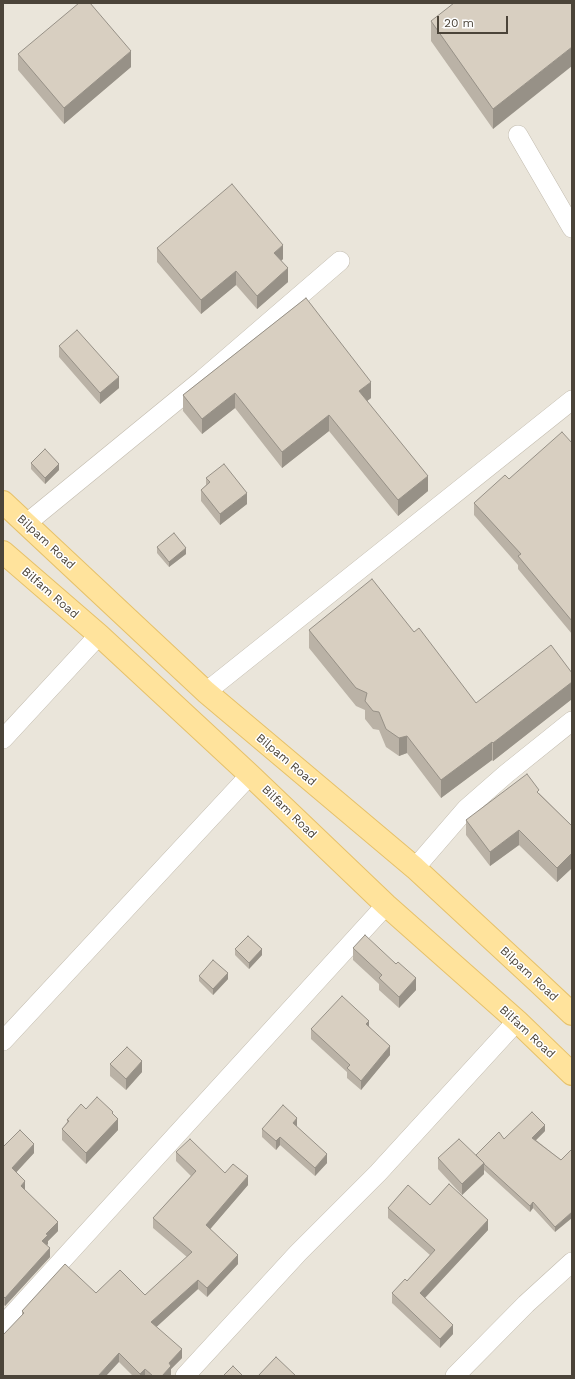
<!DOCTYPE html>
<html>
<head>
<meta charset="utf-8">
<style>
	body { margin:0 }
	#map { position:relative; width:575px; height:1379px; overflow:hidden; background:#f6f3ec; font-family:"Work Sans",sans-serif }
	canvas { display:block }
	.frame { position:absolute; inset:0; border:4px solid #4b4439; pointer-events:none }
	.scale { position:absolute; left:437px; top:16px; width:71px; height:18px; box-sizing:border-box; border:2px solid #4b4439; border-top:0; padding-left:5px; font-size:12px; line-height:14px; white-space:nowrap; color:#4b4439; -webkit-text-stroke:3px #fff; paint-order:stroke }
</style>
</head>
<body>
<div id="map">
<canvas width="575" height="1379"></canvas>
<div class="frame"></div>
<div class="scale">20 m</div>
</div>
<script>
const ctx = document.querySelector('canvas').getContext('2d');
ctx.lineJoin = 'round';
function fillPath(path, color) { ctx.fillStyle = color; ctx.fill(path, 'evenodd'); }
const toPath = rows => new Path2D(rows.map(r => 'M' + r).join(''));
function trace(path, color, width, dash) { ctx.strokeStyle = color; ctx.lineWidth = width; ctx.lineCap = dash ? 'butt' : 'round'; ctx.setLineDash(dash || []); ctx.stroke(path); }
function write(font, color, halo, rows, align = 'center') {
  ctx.font = font + ' "Work Sans",sans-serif'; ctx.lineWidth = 3; ctx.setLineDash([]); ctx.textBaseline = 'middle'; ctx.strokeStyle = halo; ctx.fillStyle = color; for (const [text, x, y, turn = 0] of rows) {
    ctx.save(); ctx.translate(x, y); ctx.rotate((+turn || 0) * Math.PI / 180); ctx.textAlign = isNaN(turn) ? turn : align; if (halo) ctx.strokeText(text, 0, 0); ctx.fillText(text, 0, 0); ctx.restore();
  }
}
const residential = toPath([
	[3,3,572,3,572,1376,3,1376]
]);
const street = toPath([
	[518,135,572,228],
	[27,523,203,379,340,261],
	[206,692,572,400],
	[3,739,99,635],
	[415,868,466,809,506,774,572,721],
	[3,1041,250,775],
	[3,1325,386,905],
	[185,1376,298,1253,378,1173,517,1021],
	[455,1376,526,1304,572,1262]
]);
const primary = toPath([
	[3,502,206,692,415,868,538,982,572,1014],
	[3,552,99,635,250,775,386,905,517,1021,572,1074]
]);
const wall = toPath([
	[572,3,493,129,431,41,431,21],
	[18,54,131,67,64,124,18,70],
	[157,248,283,259,281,261,288,282,257,309,236,285,201,314,157,262],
	[306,298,371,398,367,401,428,491,398,516,329,431,282,468,235,408,202,434,183,411,183,395],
	[59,346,119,388,100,404,59,357],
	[572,443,572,634,518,569,518,565,474,515,474,503,509,479],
	[31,463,59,470,45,484,31,469],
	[206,478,247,504,220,525,201,501,201,490,206,485],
	[157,547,186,554,169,567,157,553],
	[309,630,414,632,476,703,572,673,572,699,493,761,492,760,441,798,407,753,399,756,386,747,379,730,373,729,365,719,365,710,356,706,309,648],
	[539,793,572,826,572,868,557,882,519,845,490,866,466,835,466,820],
	[353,948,416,990,399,1008,379,990,379,984,353,960],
	[235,949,262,955,249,969,235,955],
	[199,976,228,979,213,995,199,981],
	[369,1026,390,1055,361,1090,347,1078,347,1072,311,1039,311,1029],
	[110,1064,142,1072,126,1090,110,1076],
	[86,1109,113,1114,118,1130,86,1164,62,1140,62,1129,67,1122,67,1120],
	[297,1127,327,1163,315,1176,280,1145,276,1150,262,1137,262,1129],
	[545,1131,536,1140,561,1160,555,1232,533,1208,530,1212,484,1170,484,1174,462,1195,438,1169,438,1158,476,1155,504,1139],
	[3,1147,34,1153,16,1172,25,1189,25,1190,58,1231,48,1241,48,1244,47,1245,50,1257,5,1306,3,1304],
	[176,1152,225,1173,248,1185,210,1229,238,1264,207,1297,198,1289,156,1327,182,1358,171,1369,171,1376,133,1376,119,1362,22,1315,22,1311,96,1293,145,1295,187,1257,153,1228,153,1218,191,1176,176,1161],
	[430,1205,488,1230,425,1298,453,1334,440,1348,392,1303,392,1293,407,1281,430,1255,388,1218,388,1208]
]);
const shadedWall = toPath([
	[572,47,572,66,493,129,493,109],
	[131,51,131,67,64,124,64,108],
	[283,245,283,259,274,267,274,253],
	[288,268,288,282,257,309,257,296],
	[236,271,236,285,201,314,201,300],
	[119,377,119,388,100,404,100,393],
	[371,382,371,398,359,407,359,391],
	[235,393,235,408,202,434,202,419],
	[329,415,329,431,282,468,282,452],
	[59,464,59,470,45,484,45,478],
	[428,476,428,491,398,516,398,500],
	[247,493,247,504,220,525,220,514],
	[186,548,186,554,169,567,169,562],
	[572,682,572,699,493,761,493,743],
	[407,736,407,753,399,756,399,738],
	[492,742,492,760,441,798,441,780],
	[519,830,519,845,490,866,490,852],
	[572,853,572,868,557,882,557,868],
	[262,949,262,955,249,969,249,963],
	[228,973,228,979,213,995,213,989],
	[416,978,416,990,399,1008,399,997],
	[369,1021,369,1031,366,1024],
	[390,1046,390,1055,361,1090,361,1081],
	[142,1061,142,1072,126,1090,126,1079],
	[297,1118,297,1127,293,1123],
	[118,1119,118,1130,86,1164,86,1153],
	[545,1125,545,1131,532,1144,532,1138],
	[280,1137,280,1145,276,1150,276,1141],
	[34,1144,34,1153,12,1177,12,1168],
	[327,1154,327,1163,315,1176,315,1168],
	[484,1163,484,1174,462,1195,462,1184],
	[248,1176,248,1185,206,1234,206,1225],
	[25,1181,25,1189,21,1195,21,1186],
	[533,1202,533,1208,530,1212,530,1206],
	[572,1212,572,1218,555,1232,555,1227],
	[488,1220,488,1230,420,1303,420,1293],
	[58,1222,58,1231,48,1241,48,1244,42,1250,42,1241,46,1234],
	[50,1248,50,1257,5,1306,5,1298],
	[238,1255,238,1264,207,1297,207,1288],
	[198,1280,198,1289,151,1332,151,1322],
	[453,1325,453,1334,440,1348,440,1339],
	[182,1349,182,1358,171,1369,171,1376,162,1376,169,1363],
	[119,1353,119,1362,106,1376,98,1376],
	[145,1369,145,1376,140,1376,140,1374]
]);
const building = toPath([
	[79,3,90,3,131,51,64,108,18,54,79,3],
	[454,3,572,3,572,47,493,109,431,21,454,3],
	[232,184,283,245,274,253,288,268,257,296,236,271,201,300,157,248,232,184],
	[306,298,371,382,359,391,428,476,398,500,329,415,282,452,235,393,202,419,183,395,306,298],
	[77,330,119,377,100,393,59,346,77,330],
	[562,432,572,443,572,621,518,556,521,554,474,503,505,475,509,479,562,432],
	[45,449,59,464,45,478,31,463,45,449],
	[224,464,247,493,220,514,201,490,210,482,206,478,224,464],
	[174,533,186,548,169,562,157,547,174,533],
	[372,579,414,632,419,628,476,703,551,645,572,673,572,682,493,743,492,742,441,780,407,736,399,738,386,729,379,712,373,711,365,701,367,693,356,688,309,630,372,579],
	[527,774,539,790,537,792,572,826,572,853,557,868,519,830,490,852,466,820,527,774],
	[365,935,396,964,398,962,416,978,399,997,379,978,382,975,353,948,365,935],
	[248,936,262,949,249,963,235,949,248,936],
	[213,960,228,973,213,989,199,976,213,960],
	[342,996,369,1021,366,1024,390,1046,361,1081,347,1068,350,1065,311,1029,342,996],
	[127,1047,142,1061,126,1079,110,1064,127,1047],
	[97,1097,113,1112,112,1113,118,1119,86,1153,62,1129,69,1121,67,1120,81,1104,86,1109,97,1097],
	[283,1105,297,1118,293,1123,327,1154,315,1168,280,1137,276,1141,262,1129,283,1105],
	[532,1112,545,1125,532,1138,561,1160,572,1149,572,1212,555,1227,533,1202,530,1206,484,1164,484,1163,476,1155,499,1132,504,1139,532,1112],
	[20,1130,34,1144,12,1168,25,1181,21,1186,58,1222,46,1234,48,1235,42,1241,50,1248,5,1298,3,1296,3,1147,20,1130],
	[190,1139,225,1173,233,1164,248,1176,206,1225,238,1255,207,1288,198,1280,151,1322,182,1349,169,1363,171,1366,162,1376,153,1376,145,1369,140,1374,119,1353,98,1376,3,1376,3,1335,24,1313,22,1311,65,1264,96,1293,120,1270,145,1295,192,1252,153,1218,196,1171,176,1152,190,1139],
	[459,1139,484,1163,462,1184,438,1158,459,1139],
	[449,1184,488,1220,420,1293,453,1325,440,1339,392,1293,405,1279,407,1281,435,1250,388,1208,408,1185,430,1205,449,1184],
	[276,1357,296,1376,258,1376,276,1357],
	[233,1366,243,1376,223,1376,233,1366]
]);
const streetNames = [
	["Bilpam Road",46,542,43],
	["Bilfam Road",50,593,41],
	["Bilpam Road",286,760,40],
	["Bilfam Road",289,812,44],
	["Bilpam Road",529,974,43],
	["Bilfam Road",527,1032,43]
];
fillPath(residential, '#eae5da');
trace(street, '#c2bbae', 20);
trace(primary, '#e6c16a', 24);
trace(street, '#fff', 19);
trace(primary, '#ffe39c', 22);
fillPath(wall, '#bab2a6');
fillPath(shadedWall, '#979187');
fillPath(building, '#d8cfc1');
trace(building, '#979187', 1);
write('12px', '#4b4439', '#fff', streetNames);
</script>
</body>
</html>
